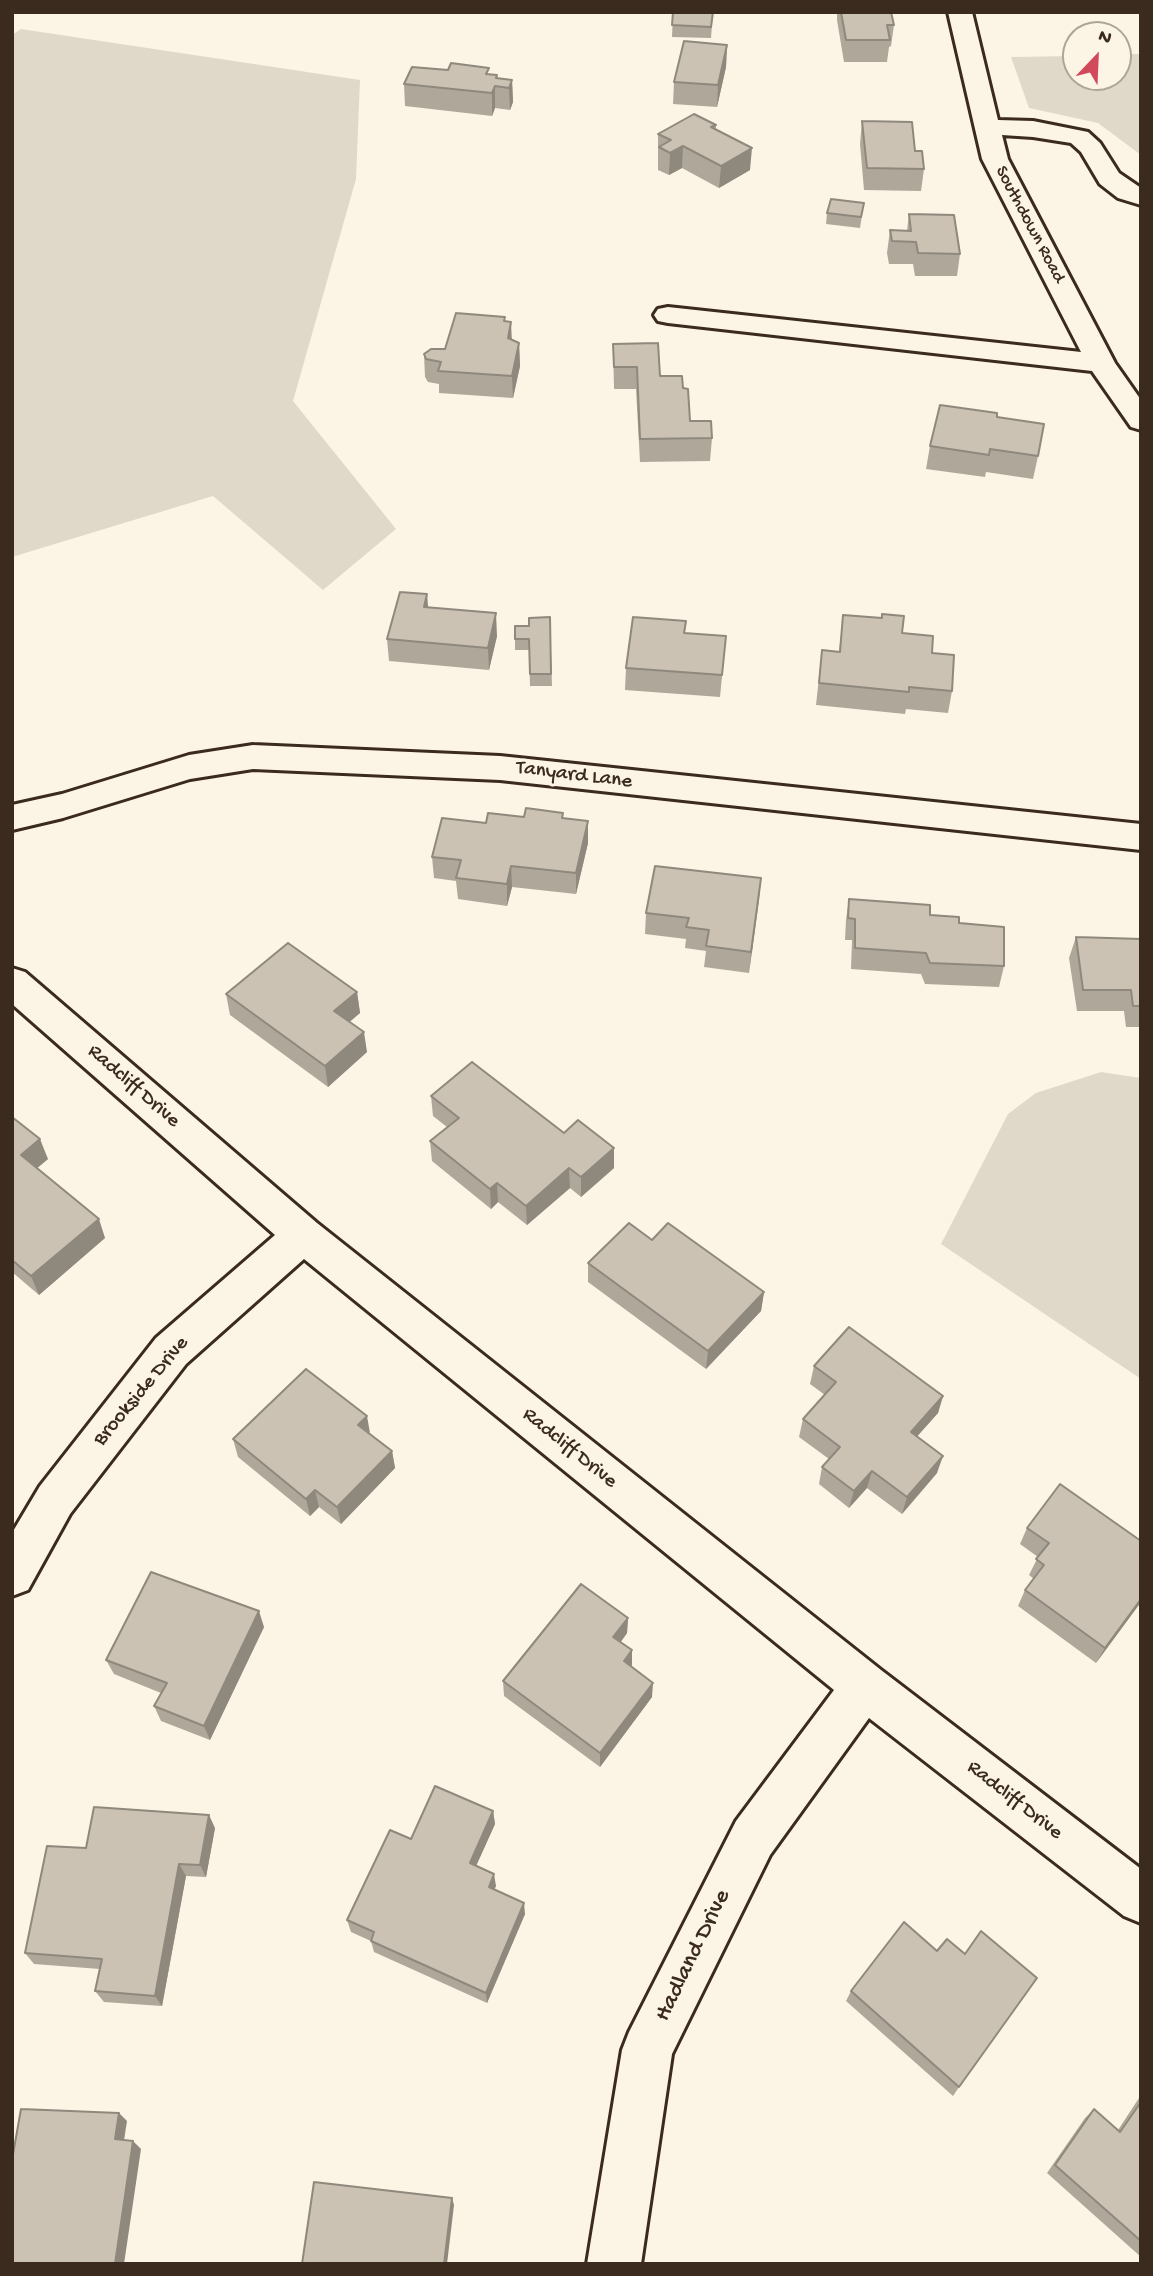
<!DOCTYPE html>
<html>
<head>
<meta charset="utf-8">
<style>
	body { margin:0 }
	#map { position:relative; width:1153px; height:2276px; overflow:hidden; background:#fcf5e5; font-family:"Gochi Hand",sans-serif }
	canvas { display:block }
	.frame { position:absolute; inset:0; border:14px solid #3b2a1e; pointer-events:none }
	.north { position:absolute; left:1062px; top:21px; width:70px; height:70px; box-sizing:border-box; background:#fcf5e5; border:2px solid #afa495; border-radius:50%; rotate:23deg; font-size:19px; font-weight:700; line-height:28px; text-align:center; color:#3b2a1e }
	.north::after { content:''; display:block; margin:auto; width:24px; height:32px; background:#d1495b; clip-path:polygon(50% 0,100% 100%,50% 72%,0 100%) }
</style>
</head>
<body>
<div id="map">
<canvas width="1153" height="2276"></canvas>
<div class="frame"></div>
<div class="north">N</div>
</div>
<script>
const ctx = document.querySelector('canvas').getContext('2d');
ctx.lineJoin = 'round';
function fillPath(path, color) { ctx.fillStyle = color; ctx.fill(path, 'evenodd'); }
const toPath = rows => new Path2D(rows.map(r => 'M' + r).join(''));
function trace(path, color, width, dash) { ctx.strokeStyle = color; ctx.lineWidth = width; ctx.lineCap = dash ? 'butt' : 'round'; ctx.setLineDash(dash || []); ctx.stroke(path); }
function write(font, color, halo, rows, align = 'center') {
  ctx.font = font + ' "Gochi Hand",sans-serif'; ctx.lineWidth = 6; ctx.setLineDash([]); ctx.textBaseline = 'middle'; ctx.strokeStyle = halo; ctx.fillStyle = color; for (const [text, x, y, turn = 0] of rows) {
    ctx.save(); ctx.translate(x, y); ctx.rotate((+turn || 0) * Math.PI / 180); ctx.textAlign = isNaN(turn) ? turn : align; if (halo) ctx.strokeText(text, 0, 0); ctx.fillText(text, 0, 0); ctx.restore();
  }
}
const green = toPath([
	[21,29,360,80,356,179,293,401,396,529,323,590,213,496,12,557,12,35],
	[1118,54,1141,54,1141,155,1098,123,1029,108,1011,57,1076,56,1076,77,1118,77],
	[1101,1072,1141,1078,1141,1379,941,1244,1008,1114,1036,1093]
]);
const minor = toPath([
	[948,12,972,12,998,120,1033,121,1088,132,1100,143,1119,173,1141,188,1141,205,1118,198,1100,184,1081,152,1071,143,1033,137,1002,135,1008,159,1115,363,1141,400,1141,430,1131,427,1092,371,668,323,658,321,654,315,658,309,668,307,1081,352,982,159,948,12],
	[253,745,500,756,1141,824,1141,850,500,780,253,769,190,779,63,818,12,830,12,805,62,794,189,755,253,745],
	[12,968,25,972,317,1223,881,1670,1141,1869,1141,1923,1124,1916,869,1718,770,1855,672,2054,641,2264,587,2264,622,2050,629,2032,736,1821,834,1690,304,1259,186,1364,70,1514,28,1590,12,1596,12,1533,40,1486,156,1338,275,1235,12,1004,12,968]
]);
const wall = toPath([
	[673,12,713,12,711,38,672,37],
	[837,12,891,12,894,25,891,46,889,47,887,62,844,62,837,20],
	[727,45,726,67,717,107,673,104,674,82],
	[489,74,497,75,498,79,512,80,513,102,510,110,495,108,492,116,405,106,404,84],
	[862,121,915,151,924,169,921,191,864,190,860,144],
	[716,125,716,130,750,170,719,188,682,168,669,175,658,170,658,134],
	[864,203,860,228,826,224,827,213],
	[909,214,960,254,957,276,915,276,913,264,889,264,887,253,890,230,907,231],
	[505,317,505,321,512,340,519,343,520,366,513,398,439,393,439,384,428,382,425,377,424,354,445,349],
	[613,344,660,376,683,388,690,421,712,438,710,461,640,462,636,389,614,389],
	[997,417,1038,456,1033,479,986,472,985,477,926,469,930,446],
	[843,615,902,633,932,653,952,691,948,713,906,709,905,714,816,705,822,650,839,652],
	[550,617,552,686,530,686,529,650,515,650,515,626,529,626],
	[686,621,685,633,726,636,720,697,625,690,626,668],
	[497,636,489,670,389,661,387,639],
	[563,813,563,818,588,821,588,843,576,894,512,887,507,906,458,899,456,881,434,878,432,857,486,823,524,817],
	[761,878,749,973,704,967,706,951,685,948,686,939,645,934,646,913],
	[849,899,930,915,959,923,1004,966,999,987,925,984,921,974,851,969,852,940,845,940,846,920],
	[1076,937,1141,939,1141,1027,1126,1027,1124,1011,1077,1011,1069,958],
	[357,992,360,1013,349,1021,367,1052,328,1087,230,1015,226,994],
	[431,1096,564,1133,614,1148,614,1168,581,1197,570,1188,527,1225,498,1202,491,1209,432,1161,430,1141,447,1127,433,1116],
	[12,1117,48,1159,37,1168,105,1238,39,1295,12,1272],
	[652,1240,764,1292,761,1311,706,1369,588,1282,588,1263],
	[814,1366,943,1396,938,1413,917,1436,937,1473,902,1514,867,1488,849,1508,819,1484,822,1467,829,1459,799,1437,803,1419,825,1395,810,1384],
	[370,1434,392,1451,395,1468,341,1524,319,1507,310,1516,238,1457,233,1439],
	[1027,1528,1141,1541,1141,1602,1096,1663,1018,1606,1025,1590,1034,1579,1029,1575,1038,1557,1020,1544],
	[628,1618,627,1633,621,1642,632,1650,631,1666,652,1697,600,1767,504,1696,503,1681],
	[264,1627,210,1740,161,1721,154,1706,161,1693,114,1674,106,1660],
	[493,1811,495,1824,476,1866,496,1886,494,1889,525,1914,487,2003,374,1952,371,1941,351,1932,347,1920,411,1839],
	[215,1828,206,1877,186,1876,162,2006,104,2002,95,1991,100,1969,34,1964,25,1953,86,1848],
	[851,1991,959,2087,953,2096,846,2001],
	[1141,2095,1141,2257,1047,2173,1085,2118,1094,2109,1118,2130]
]);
const shadedWall = toPath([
	[727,45,726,67,717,107,718,85],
	[512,80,513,102,510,110,509,88],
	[495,86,495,108,492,116,492,93],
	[683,146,682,168,669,175,670,153],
	[752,148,750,170,719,188,721,166],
	[511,322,512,344,508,338],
	[519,343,520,366,513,398,512,376],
	[427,594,429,617,424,607],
	[496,613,497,636,489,670,488,648],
	[588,821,588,843,576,894,576,873],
	[511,866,512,887,507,906,507,884],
	[761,878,759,900,749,973,751,952],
	[357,992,360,1013,338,1032,334,1011],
	[364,1032,367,1052,328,1087,325,1066],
	[40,1139,48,1159,29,1175,21,1155],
	[614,1148,614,1168,581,1197,581,1177],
	[569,1168,570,1188,527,1225,526,1206],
	[497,1183,498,1202,491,1209,490,1189],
	[99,1219,105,1238,39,1295,31,1276],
	[764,1292,761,1311,706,1369,708,1351],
	[943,1396,938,1413,906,1449,911,1432],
	[367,1416,370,1433,358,1425],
	[392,1451,395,1468,341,1524,337,1507],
	[943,1456,937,1473,902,1514,907,1497],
	[872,1471,867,1488,849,1508,854,1491],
	[315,1490,319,1507,310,1516,306,1499],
	[1141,1599,1141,1602,1096,1663,1105,1648],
	[259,1611,264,1627,210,1740,204,1726],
	[628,1618,627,1633,613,1652,613,1637],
	[632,1650,632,1665,623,1676,624,1661],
	[653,1683,652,1697,600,1767,600,1753],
	[493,1811,495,1824,472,1875,470,1863],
	[209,1815,215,1828,206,1877,200,1865],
	[179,1864,186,1876,162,2006,155,1996],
	[494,1874,496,1886,490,1899,489,1887],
	[524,1903,525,1914,487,2003,486,1993],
	[119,2113,127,2121,123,2147,115,2139],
	[133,2141,141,2149,124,2264,115,2264],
	[452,2198,454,2205,447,2264,444,2264]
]);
const building = toPath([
	[673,12,713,12,711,27,672,25,673,12],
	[841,12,891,12,894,25,887,25,890,40,846,40,841,12],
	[684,41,727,45,718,85,674,82,684,41],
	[451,63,489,68,486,74,497,75,496,78,512,80,509,88,495,86,492,93,404,84,412,67,448,70,451,63],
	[694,114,716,125,711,127,752,148,721,166,683,146,670,153,659,147,671,140,658,134,694,114],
	[862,121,912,122,915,151,922,151,924,169,867,168,862,121],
	[831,199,864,203,861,217,827,213,831,199],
	[909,214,954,215,960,254,918,253,916,242,892,241,890,230,911,231,909,214],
	[456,313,505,317,504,321,511,322,508,338,519,343,512,376,438,371,441,362,426,359,424,354,431,349,445,349,456,313],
	[658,343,660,376,682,376,683,388,688,389,690,421,711,421,712,438,640,439,637,367,614,367,613,344,658,343],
	[940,405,997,413,997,417,1044,424,1038,456,990,449,989,455,930,446,940,405],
	[400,592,427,594,424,607,496,613,488,648,387,639,400,592],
	[882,614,904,616,902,633,933,636,932,653,954,655,952,691,909,687,909,692,819,683,822,650,840,652,843,615,882,618,882,614],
	[550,617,551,674,530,674,529,639,515,639,515,626,529,626,529,618,550,617],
	[633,617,686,621,684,633,726,636,722,675,626,668,633,617],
	[526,808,563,813,562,818,588,821,576,873,511,866,507,884,456,878,461,860,432,857,442,818,486,823,488,813,524,817,526,808],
	[655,866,761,878,751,952,706,946,709,930,686,927,689,918,646,913,655,866],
	[849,899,930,905,930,915,959,917,959,923,1004,927,1004,966,930,963,926,953,855,948,855,919,848,918,849,899],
	[1076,937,1141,939,1141,1006,1133,1006,1131,990,1083,990,1076,937],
	[288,943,357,992,334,1011,364,1032,325,1066,226,994,288,943],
	[472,1062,564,1133,578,1120,614,1148,581,1177,569,1168,526,1206,497,1183,490,1189,430,1141,459,1118,431,1096,472,1062],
	[12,1117,40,1139,21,1155,99,1219,31,1276,12,1260,12,1117],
	[629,1223,652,1240,668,1223,764,1292,708,1351,588,1263,629,1223],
	[849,1327,943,1396,911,1432,943,1456,907,1497,872,1471,854,1491,822,1467,840,1447,803,1419,836,1382,814,1366,849,1327],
	[306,1369,367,1416,358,1425,392,1451,337,1507,315,1490,306,1499,233,1439,306,1369],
	[1060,1484,1141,1541,1141,1599,1105,1648,1025,1590,1044,1565,1036,1559,1049,1543,1027,1528,1060,1484],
	[151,1572,259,1611,204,1726,154,1706,167,1683,106,1660,151,1572],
	[581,1584,628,1618,613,1637,632,1650,624,1661,653,1683,600,1753,503,1681,581,1584],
	[435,1786,493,1811,470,1863,494,1874,489,1887,524,1903,486,1993,371,1941,374,1932,347,1920,390,1830,411,1839,435,1786],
	[94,1807,209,1815,200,1865,179,1864,155,1996,95,1991,102,1959,25,1953,47,1846,86,1848,94,1807],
	[904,1922,937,1951,947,1939,965,1954,981,1931,1037,1978,959,2087,851,1991,904,1922],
	[1141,2102,1141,2241,1055,2165,1094,2109,1120,2132,1141,2102],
	[21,2109,119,2113,115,2139,133,2141,115,2264,12,2264,12,2160,21,2109],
	[314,2182,452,2198,444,2264,302,2264,314,2182]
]);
const farStreetnames = [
	["Southdown Road",1029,225,62]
];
const streetNames = [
	["Tanyard Lane",574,776,7],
	["Radcliff Drive",133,1087,41],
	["Brookside Drive",142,1392,-50],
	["Radcliff Drive",569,1449,39],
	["Radcliff Drive",1014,1801,38]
];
const nearStreetnames = [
	["Hadland Drive",694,1956,-64]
];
fillPath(green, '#e0d8c8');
trace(minor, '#3b2a1e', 6);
fillPath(minor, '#fcf5e5');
fillPath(wall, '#afa79a');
fillPath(shadedWall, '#8f887d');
fillPath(building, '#ccc2b3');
trace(building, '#8f887d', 2);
write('18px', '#3b2a1e', '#fcf5e5', farStreetnames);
write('21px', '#3b2a1e', '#fcf5e5', streetNames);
write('24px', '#3b2a1e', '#fcf5e5', nearStreetnames);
</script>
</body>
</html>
